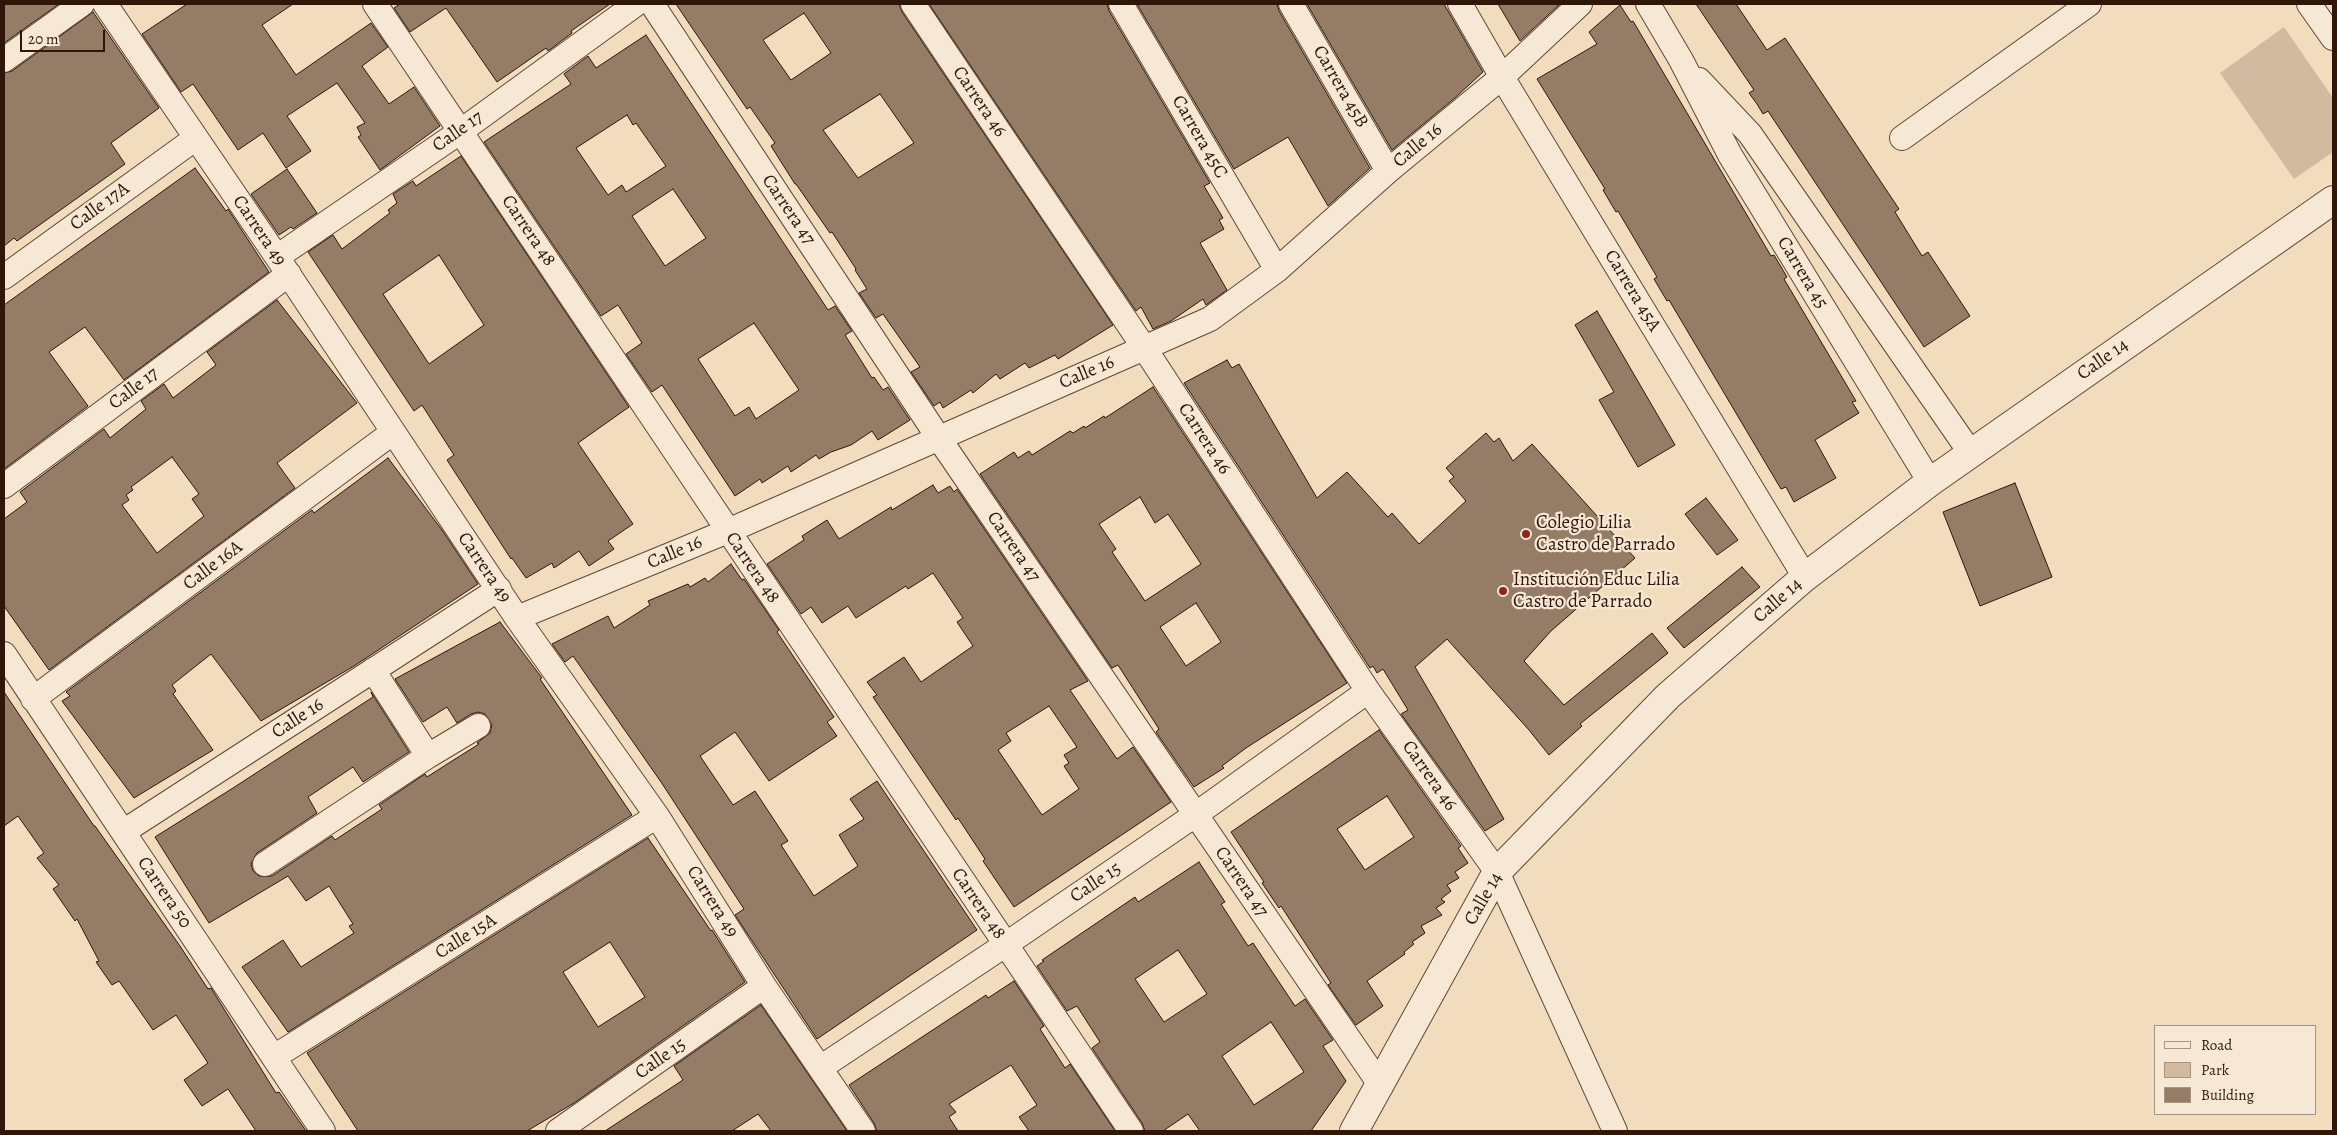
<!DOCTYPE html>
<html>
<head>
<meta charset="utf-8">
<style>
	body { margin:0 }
	#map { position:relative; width:2337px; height:1135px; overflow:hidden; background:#f2dcbe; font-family:Alegreya,serif }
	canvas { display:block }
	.frame { position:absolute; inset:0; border:5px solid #301509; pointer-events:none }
	.legend { position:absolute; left:2154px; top:1025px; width:162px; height:90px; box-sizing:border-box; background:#f7e8d5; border:1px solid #a79483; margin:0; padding:6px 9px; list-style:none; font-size:15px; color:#301509 }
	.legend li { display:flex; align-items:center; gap:10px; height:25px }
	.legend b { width:25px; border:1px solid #a79483 }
	.scale { position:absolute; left:20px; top:30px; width:85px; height:22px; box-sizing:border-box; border:2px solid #301509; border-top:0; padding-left:6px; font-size:15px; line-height:18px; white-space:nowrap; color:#301509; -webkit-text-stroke:4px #f7e8d5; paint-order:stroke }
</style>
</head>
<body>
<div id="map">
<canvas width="2337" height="1135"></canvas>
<div class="frame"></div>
<ul class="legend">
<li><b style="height:6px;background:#f7e8d5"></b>Road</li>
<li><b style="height:14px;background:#d1ba9f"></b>Park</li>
<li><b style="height:14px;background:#957c67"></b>Building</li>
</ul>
<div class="scale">20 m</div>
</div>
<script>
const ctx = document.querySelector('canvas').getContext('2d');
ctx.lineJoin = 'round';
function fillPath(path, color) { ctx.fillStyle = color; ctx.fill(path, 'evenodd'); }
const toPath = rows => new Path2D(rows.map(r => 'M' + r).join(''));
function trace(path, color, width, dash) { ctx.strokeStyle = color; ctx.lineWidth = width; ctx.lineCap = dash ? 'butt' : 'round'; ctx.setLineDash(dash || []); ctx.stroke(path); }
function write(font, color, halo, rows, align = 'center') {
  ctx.font = font + ' Alegreya,serif'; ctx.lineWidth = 4.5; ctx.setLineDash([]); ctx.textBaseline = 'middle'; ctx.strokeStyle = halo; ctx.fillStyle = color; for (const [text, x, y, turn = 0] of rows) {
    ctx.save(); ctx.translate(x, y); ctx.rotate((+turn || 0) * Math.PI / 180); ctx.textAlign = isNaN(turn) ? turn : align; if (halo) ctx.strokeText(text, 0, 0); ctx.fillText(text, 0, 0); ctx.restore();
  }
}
const green = toPath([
	[2284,27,2333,98,2333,152,2294,179,2220,73]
]);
const building = toPath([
	[4,4,59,4,4,43,4,4],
	[187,4,293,4,262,25,296,75,371,23,388,47,362,66,389,104,414,87,440,126,380,170,358,137,361,135,357,127,365,123,337,83,287,116,311,151,286,168,263,133,238,150,193,84,181,92,142,34,187,4],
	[400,4,610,4,571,31,572,33,548,51,546,48,497,82,446,8,410,32,394,8,400,4],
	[676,4,899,4,902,12,1113,325,1058,359,1055,355,1029,368,1025,363,1000,379,996,374,973,393,971,390,943,408,940,402,934,406,911,372,920,367,883,314,876,318,859,293,867,289,855,270,856,269,832,232,830,233,796,184,795,184,771,146,775,143,750,107,747,109,676,4],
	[804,13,831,53,791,80,763,40,804,13],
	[880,94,914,143,858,178,823,130,880,94],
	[929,4,1107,4,1109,11,1210,183,1204,186,1223,218,1219,220,1224,229,1200,243,1227,290,1206,305,1203,299,1171,321,1153,329,1141,307,1136,311,929,4],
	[1137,4,1277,4,1279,11,1370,168,1328,206,1288,137,1234,169,1137,4],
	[1307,4,1444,4,1483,72,1456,97,1392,150,1307,4],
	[1498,4,1560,4,1520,41,1498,4],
	[1696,4,1736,4,1767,50,1785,38,1899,209,1895,212,1922,256,1928,252,1970,316,1924,347,1768,111,1763,114,1757,104,1749,93,1754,90,1696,4],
	[1620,5,1631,22,1633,21,1771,256,1774,255,1787,277,1784,279,1856,401,1852,402,1859,413,1815,440,1836,478,1794,502,1786,487,1781,489,1669,300,1667,301,1654,279,1657,277,1618,211,1616,212,1603,190,1605,189,1537,79,1597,44,1589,32,1620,5],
	[93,12,159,108,111,143,125,164,17,241,14,238,4,246,4,73,12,71,93,12],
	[646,35,828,310,835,306,852,331,845,335,872,378,874,377,883,390,888,387,910,420,878,440,872,431,851,445,831,452,819,459,816,455,791,472,788,466,762,483,760,479,735,496,662,385,652,392,626,354,642,343,618,305,601,316,484,142,571,84,564,74,588,56,596,68,646,35],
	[627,115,633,125,636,123,666,166,626,192,622,185,608,195,576,148,627,115],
	[673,189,706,238,665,266,632,216,673,189],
	[754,323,799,390,756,419,749,407,735,416,698,359,754,323],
	[461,156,629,407,578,443,633,524,608,541,614,549,589,566,579,551,554,568,552,563,526,578,512,558,511,559,447,460,454,455,422,405,414,411,308,252,333,235,342,249,390,213,388,210,397,203,393,194,413,181,416,186,461,156],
	[439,255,484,325,429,364,383,294,439,255],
	[195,168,226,211,228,209,269,272,124,380,85,327,49,352,88,406,4,469,4,305,195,168],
	[287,169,317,213,293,229,291,227,279,235,251,194,287,169],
	[277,300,357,403,277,463,295,488,49,670,4,606,4,519,27,502,20,492,104,429,110,438,146,409,141,401,164,384,173,398,216,365,207,352,277,300],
	[172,457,199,494,192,499,204,516,157,553,122,505,129,500,126,495,133,490,131,487,172,457],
	[1597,311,1675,445,1638,467,1599,400,1614,392,1575,325,1597,311],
	[1227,360,1232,368,1239,364,1317,498,1347,472,1388,517,1392,513,1419,544,1466,501,1449,481,1454,477,1446,468,1486,433,1494,442,1499,438,1513,461,1532,444,1635,558,1551,631,1524,661,1564,705,1652,633,1668,653,1580,724,1582,726,1549,755,1529,730,1447,639,1415,667,1504,819,1485,831,1401,714,1408,710,1383,669,1377,673,1373,666,1370,668,1184,383,1227,360],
	[1153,387,1347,683,1246,748,1222,766,1224,768,1194,787,1156,732,1159,729,1118,665,1112,668,980,474,1014,452,1018,458,1029,451,1032,455,1070,431,1073,433,1084,426,1085,428,1104,416,1105,418,1153,387],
	[1140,497,1155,523,1168,514,1201,564,1145,601,1112,552,1116,549,1099,524,1140,497],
	[1196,603,1221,642,1186,666,1160,627,1196,603],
	[388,458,442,530,478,584,354,666,261,721,211,654,172,685,176,691,173,694,213,750,134,798,62,701,70,696,66,692,312,510,314,513,388,458],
	[2015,483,2052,577,1980,606,1943,512,2015,483],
	[933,485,938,493,950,486,954,492,957,489,1088,681,1070,690,1117,759,1133,747,1171,802,1014,907,983,861,985,859,958,818,956,820,873,697,877,695,867,682,904,657,921,682,973,646,957,622,963,618,933,573,908,589,906,586,856,618,848,606,822,623,811,607,801,614,767,564,804,540,802,536,827,520,839,539,891,507,892,510,933,485],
	[1049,706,1077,747,1064,755,1069,763,1064,766,1079,789,1042,815,998,750,1011,741,1006,733,1049,706],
	[1706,498,1738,540,1717,555,1685,514,1706,498],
	[731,564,742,580,744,579,779,630,777,632,834,717,827,722,837,736,769,781,735,732,700,756,733,805,755,791,788,841,781,845,814,896,858,866,839,835,864,819,850,799,877,781,977,930,817,1039,735,915,744,909,661,782,573,656,565,662,552,644,608,616,614,628,650,605,648,601,688,584,690,587,705,578,708,582,731,564],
	[1742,567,1760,587,1684,648,1667,628,1742,567],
	[500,622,542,678,540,679,632,815,288,1032,242,967,283,940,301,967,354,933,349,926,353,924,329,886,306,901,288,876,209,923,155,837,233,788,373,697,371,692,409,752,363,782,353,767,308,797,317,813,257,853,251,864,253,871,259,876,272,876,332,836,335,840,382,809,379,805,425,774,427,777,452,761,479,744,477,743,490,733,492,725,485,714,478,712,471,714,457,723,447,707,423,722,395,679,500,622],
	[4,692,94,826,95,826,180,946,208,989,211,988,276,1093,279,1092,306,1131,256,1131,228,1089,202,1106,184,1080,208,1063,176,1015,153,1030,119,981,112,985,96,962,99,961,77,919,75,921,53,889,59,885,37,858,44,853,18,816,4,826,4,692],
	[1379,730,1461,846,1458,848,1468,863,1455,872,1459,878,1447,885,1451,891,1441,899,1445,902,1436,908,1442,915,1421,926,1425,933,1412,942,1414,944,1404,952,1405,954,1367,981,1383,1006,1356,1025,1328,985,1331,983,1281,906,1279,908,1262,883,1264,882,1231,832,1379,730],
	[1387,796,1414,837,1365,870,1337,829,1387,796],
	[648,838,711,931,712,930,745,982,574,1103,527,1131,358,1131,307,1053,648,838],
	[610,942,645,997,598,1027,563,972,610,942],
	[1199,862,1225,902,1221,904,1248,946,1253,943,1295,1006,1305,999,1333,1040,1323,1046,1346,1081,1311,1131,1200,1131,1188,1114,1163,1131,1145,1131,1142,1123,1092,1048,1100,1042,1077,1006,1067,1011,1037,966,1044,961,1042,960,1135,897,1138,902,1199,862],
	[1178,950,1207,994,1164,1022,1135,979,1178,950],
	[1271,1022,1304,1072,1254,1105,1222,1056,1271,1022],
	[1014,981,1044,1026,1040,1029,1065,1068,1070,1064,1115,1131,1029,1131,1019,1117,1037,1105,1011,1065,949,1104,956,1112,949,1117,958,1131,877,1131,874,1123,849,1085,986,995,988,998,1014,981],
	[761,1005,847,1131,771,1131,758,1114,732,1131,605,1131,683,1080,674,1066,761,1005]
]);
const minor = toPath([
	[105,4,277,257,517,618,657,816,764,986,863,1131],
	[375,4,1131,1131],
	[652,4,938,437,1381,1086],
	[913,4,1145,349,1368,691,1497,872,1615,1131],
	[1121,4,1277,270],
	[1291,4,1388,171],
	[1460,4,1502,77,1805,577],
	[1648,4,1681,60,1730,155,1930,482],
	[2309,4,2333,38],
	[4,60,82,4],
	[1699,80,1750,134,1970,452],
	[1902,138,2089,4],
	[277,257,461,131,636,4],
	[4,277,196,138],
	[4,486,289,274],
	[517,618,728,531,1210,319,1277,270,1388,171,1502,77,1580,4],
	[4,654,323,1131],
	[373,670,428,756,478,726],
	[33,699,392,433],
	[123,832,499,589],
	[265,864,428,756],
	[274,1057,657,816],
	[820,1068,1005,945,1195,815,1368,691],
	[558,1131,764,986]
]);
const tertiary = toPath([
	[1354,1131,1497,872,1668,696,1805,577,1930,482,2333,200]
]);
const markers = [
	[1526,534,5,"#8f2418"],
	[1503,591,5,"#8f2418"]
];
const streetNames = [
	["Carrera 45B",1340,87,60],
	["Carrera 46",979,102,56],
	["Calle 17",458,132,-35],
	["Carrera 45C",1199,137,60],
	["Calle 16",1418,146,-40],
	["Calle 17A",100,207,-36],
	["Carrera 47",788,210,56],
	["Carrera 49",259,231,56],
	["Carrera 48",528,231,56],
	["Carrera 45",1802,273,59],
	["Carrera 45A",1632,291,59],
	["Calle 14",2103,360,-35],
	["Calle 16",1087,373,-23],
	["Calle 17",134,389,-37],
	["Carrera 46",1204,439,57],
	["Carrera 47",1013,547,56],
	["Calle 16",675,553,-23],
	["Calle 16A",213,566,-37],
	["Carrera 49",484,568,56],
	["Carrera 48",752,568,56],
	["Calle 14",1778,601,-41],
	["Calle 16",298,719,-33],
	["Carrera 46",1429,776,55],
	["Carrera 47",1241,882,56],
	["Calle 15",1096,883,-34],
	["Carrera 50",164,893,56],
	["Calle 14",1484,899,-60],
	["Carrera 49",712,902,58],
	["Carrera 48",978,904,56],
	["Calle 15A",466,937,-32],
	["Calle 15",661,1059,-35]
];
const poiNames = [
	["Colegio Lilia",1536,523],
	["Castro de Parrado",1536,545],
	["Institución Educ Lilia",1513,580],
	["Castro de Parrado",1513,602]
];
fillPath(green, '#d1ba9f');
fillPath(building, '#957c67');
trace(building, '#301509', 1);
trace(minor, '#604736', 26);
trace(tertiary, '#604736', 30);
trace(minor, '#f7e8d5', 24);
trace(tertiary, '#f7e8d5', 28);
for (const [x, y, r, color] of markers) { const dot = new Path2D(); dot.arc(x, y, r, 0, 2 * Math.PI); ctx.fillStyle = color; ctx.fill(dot); trace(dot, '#f7e8d5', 2); }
write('19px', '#301509', '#f7e8d5', streetNames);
write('19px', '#301509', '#f7e8d5', poiNames, 'left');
</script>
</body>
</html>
